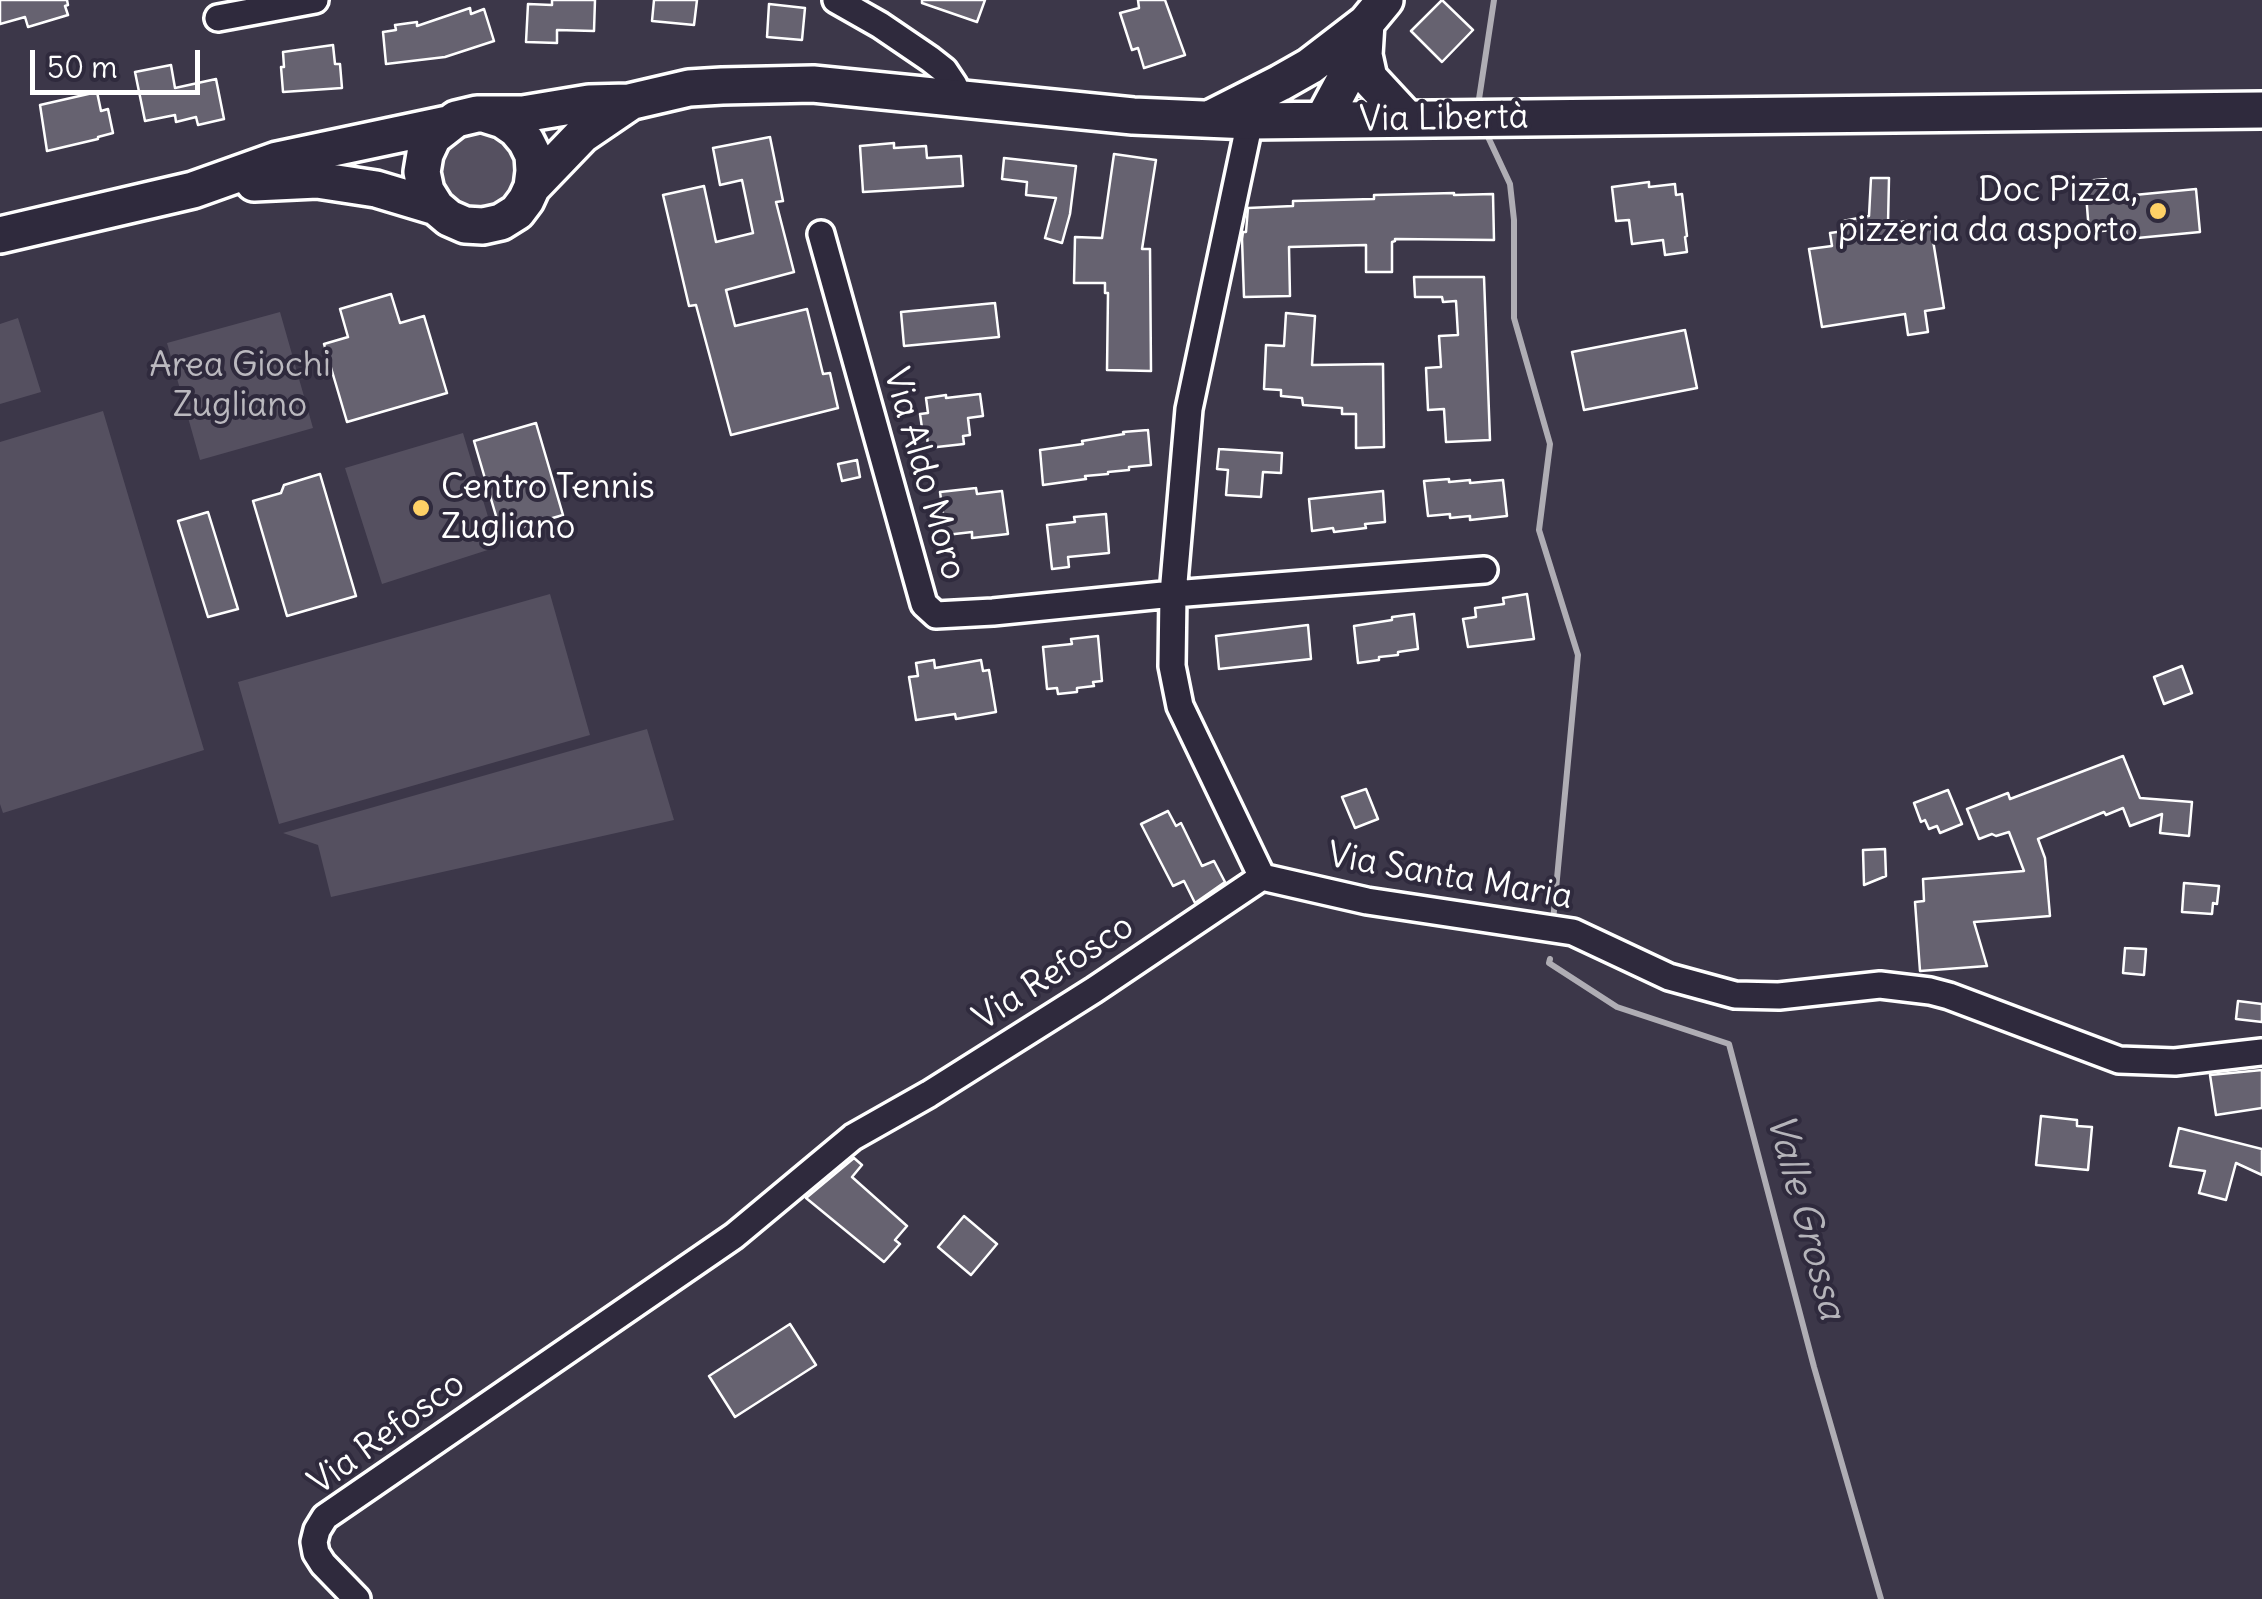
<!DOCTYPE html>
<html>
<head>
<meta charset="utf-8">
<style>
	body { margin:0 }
	#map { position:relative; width:2262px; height:1599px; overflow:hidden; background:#3c3749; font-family:Delius,sans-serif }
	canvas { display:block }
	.scale { position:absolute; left:30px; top:50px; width:170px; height:45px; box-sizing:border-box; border:5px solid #fff; border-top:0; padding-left:12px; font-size:30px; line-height:35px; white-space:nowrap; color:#fff; -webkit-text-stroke:8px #2f2a3d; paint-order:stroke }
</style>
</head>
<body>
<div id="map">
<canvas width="2262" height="1599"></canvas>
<div class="scale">50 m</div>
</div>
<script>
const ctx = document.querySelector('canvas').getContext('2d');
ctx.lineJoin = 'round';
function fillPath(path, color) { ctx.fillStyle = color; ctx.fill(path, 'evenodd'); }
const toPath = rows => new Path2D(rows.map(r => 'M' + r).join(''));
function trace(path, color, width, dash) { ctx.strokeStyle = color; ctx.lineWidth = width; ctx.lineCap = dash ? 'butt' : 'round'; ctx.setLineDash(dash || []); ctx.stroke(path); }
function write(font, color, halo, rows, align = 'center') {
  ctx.font = font + ' Delius,sans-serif'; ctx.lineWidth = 8; ctx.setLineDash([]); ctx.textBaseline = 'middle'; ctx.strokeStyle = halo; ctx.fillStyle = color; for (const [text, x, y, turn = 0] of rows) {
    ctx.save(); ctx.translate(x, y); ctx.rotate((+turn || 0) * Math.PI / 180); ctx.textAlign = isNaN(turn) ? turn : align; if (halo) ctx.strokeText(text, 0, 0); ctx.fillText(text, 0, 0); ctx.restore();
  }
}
const green = toPath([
	[477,131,485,131,507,141,519,162,515,192,489,211,458,207,442,189,439,174,444,151,462,135],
	[280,312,313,428,200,460,167,343],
	[18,318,41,392,0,404,0,324],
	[103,411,204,750,3,813,0,804,0,442],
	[463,433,497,547,382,584,345,468],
	[550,594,590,735,279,824,238,682],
	[647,729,674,820,331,897,318,845,283,833]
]);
const stream = toPath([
	[1479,99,1494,0],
	[1489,139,1510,184,1514,220,1514,318,1550,444,1539,530,1578,655,1553,921],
	[1550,959,1549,963,1617,1007,1729,1044,1814,1367,1881,1599]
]);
const building = toPath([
	[0,0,67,0,68,5,65,6,68,15,28,27,25,17,0,24,0,0],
	[552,0,595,0,594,31,557,30,557,43,526,42,528,4,552,5,552,0],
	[654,0,697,0,694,25,652,21,654,0],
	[922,0,985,0,977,22,922,3,922,0],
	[1138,0,1165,0,1185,55,1144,68,1138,48,1132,50,1120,13,1139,8,1138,0],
	[1442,0,1473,30,1442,62,1411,31,1442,0],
	[769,4,805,8,802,40,767,37,769,4],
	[470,8,471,14,484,9,494,41,445,57,386,64,383,32,396,30,395,25,417,22,417,26,470,8],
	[333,45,335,64,340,64,342,88,283,92,281,67,284,67,283,52,333,45],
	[171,65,175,88,216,79,224,119,198,125,196,117,176,122,175,115,145,121,135,72,171,65],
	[97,92,101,111,108,109,113,133,98,137,98,139,47,151,40,105,97,92],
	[770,137,783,201,776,202,794,272,726,290,735,326,807,309,823,374,830,373,838,408,731,435,696,305,689,306,663,195,704,186,716,242,753,233,742,180,720,185,713,148,770,137],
	[894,143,894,148,926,146,927,158,961,156,963,186,863,192,860,146,894,143],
	[1114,154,1156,160,1142,249,1150,249,1151,371,1107,370,1108,293,1105,293,1105,283,1074,283,1075,237,1102,238,1114,154],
	[1004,158,1076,166,1070,214,1062,243,1045,238,1056,198,1026,195,1027,182,1002,179,1004,158],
	[1871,178,1889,178,1888,224,1907,221,1909,232,1931,228,1944,308,1925,311,1928,332,1908,335,1905,314,1822,327,1809,249,1832,246,1830,233,1844,231,1843,221,1869,216,1871,178],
	[2106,179,2106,184,2122,183,2124,196,2196,189,2200,232,2127,239,2126,229,2089,232,2085,181,2106,179],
	[1649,182,1649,187,1675,184,1676,195,1682,194,1687,236,1685,237,1687,252,1665,255,1663,240,1632,244,1629,220,1616,221,1612,187,1649,182],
	[1454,193,1454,195,1493,194,1494,240,1395,239,1395,241,1392,242,1392,272,1366,272,1366,245,1289,247,1290,296,1244,297,1242,239,1243,232,1246,232,1248,208,1293,206,1293,201,1374,199,1374,195,1454,193],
	[1414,277,1484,277,1490,440,1446,442,1444,409,1428,410,1426,368,1441,367,1439,336,1458,335,1456,301,1443,302,1442,297,1415,297,1414,277],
	[391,294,400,323,424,316,447,393,347,422,324,344,348,337,340,309,391,294],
	[995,303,999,337,904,346,901,312,995,303],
	[1286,313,1315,316,1312,365,1383,364,1384,447,1356,448,1356,414,1342,414,1342,408,1303,405,1302,398,1281,396,1281,390,1264,389,1266,345,1284,346,1286,313],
	[1685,330,1697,388,1584,410,1572,352,1685,330],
	[980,394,983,416,968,418,970,435,963,436,964,444,928,448,927,434,923,435,920,414,928,413,926,398,946,395,946,398,980,394],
	[536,423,563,515,501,533,474,441,536,423],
	[1148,430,1151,465,1129,467,1129,470,1108,472,1108,474,1085,476,1086,479,1043,485,1040,450,1083,444,1082,441,1124,434,1123,432,1148,430],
	[1219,449,1282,453,1281,473,1263,472,1261,497,1226,495,1228,470,1217,469,1219,449],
	[857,460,860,477,842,481,838,464,857,460],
	[320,474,356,596,287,616,253,501,281,493,284,485,320,474],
	[1449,479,1449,482,1470,480,1470,483,1503,480,1507,516,1470,520,1470,516,1450,518,1450,514,1428,516,1424,481,1449,479],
	[976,488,977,494,1002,491,1008,534,972,538,972,532,946,535,940,492,976,488],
	[1383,491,1385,522,1365,524,1366,528,1334,532,1333,528,1312,531,1309,499,1383,491],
	[208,512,238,609,208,617,178,521,208,512],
	[1106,514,1109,553,1068,557,1069,567,1052,569,1047,525,1075,522,1074,517,1106,514],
	[1527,594,1534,639,1468,647,1463,619,1476,617,1475,608,1504,604,1503,598,1527,594],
	[1414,614,1418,649,1398,652,1398,655,1379,657,1379,660,1358,663,1354,626,1392,620,1392,617,1414,614],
	[1308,625,1311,659,1219,669,1216,636,1308,625],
	[1098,636,1102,681,1093,682,1094,686,1077,688,1077,692,1058,694,1057,688,1047,689,1043,647,1072,644,1071,639,1098,636],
	[934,660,935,668,981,660,983,671,989,670,996,712,956,719,955,714,916,720,909,677,918,676,916,663,934,660],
	[2182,666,2192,693,2164,704,2154,677,2182,666],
	[2123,756,2140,798,2192,802,2189,836,2160,833,2162,814,2130,826,2123,808,2106,815,2104,812,2038,839,2045,858,2050,916,1974,922,1987,966,1920,971,1915,902,1924,901,1923,879,2024,871,2009,832,1996,836,1992,834,1979,839,1967,809,2008,793,2010,799,2123,756],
	[1366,789,1378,819,1355,828,1342,797,1366,789],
	[1948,790,1962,824,1940,833,1937,826,1929,829,1925,820,1921,822,1914,803,1948,790],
	[1168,811,1176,826,1181,823,1202,866,1214,861,1225,882,1195,903,1184,881,1173,886,1141,824,1168,811],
	[1885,849,1886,876,1864,885,1863,850,1885,849],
	[2184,883,2219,886,2217,904,2213,903,2212,914,2182,912,2184,883],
	[2125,948,2146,949,2144,975,2123,973,2125,948],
	[2238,1001,2262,1004,2262,1022,2236,1019,2238,1001],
	[2262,1070,2262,1108,2216,1115,2210,1075,2262,1070],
	[2041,1116,2077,1120,2077,1126,2092,1127,2088,1170,2036,1165,2041,1116],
	[2179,1128,2262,1149,2262,1175,2236,1163,2226,1200,2199,1193,2205,1171,2170,1166,2179,1128],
	[854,1158,862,1165,852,1177,907,1226,895,1240,900,1244,884,1262,806,1198,854,1158],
	[964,1216,997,1244,971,1275,938,1247,964,1216],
	[790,1324,816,1365,735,1417,709,1376,790,1324]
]);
const street = toPath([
	[836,0,880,25,930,59,944,70,954,85,958,99],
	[218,18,315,0],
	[1250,121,1189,409,1173,594,1172,666,1180,706,1262,877],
	[821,234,924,604,936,615,993,612,1173,594,1484,570],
	[1262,877,1367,901,1573,932,1669,977,1735,995,1779,996,1880,985,1930,991,1949,996,2119,1060,2175,1062,2262,1052],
	[357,1599,323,1564,316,1553,314,1542,317,1530,325,1517,734,1236,853,1137,929,1094,1094,990,1262,877]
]);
const secondary = toPath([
	[1366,23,1364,55,1369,78,1407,119],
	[487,115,503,120,516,129,526,141,533,155,534,171,532,187,526,200,517,212,501,222,483,226,465,225,449,218,436,207,426,191,422,172,425,154,433,137,456,119,477,114,523,114,589,103,629,102,689,88,722,86,813,84,1133,116,1250,121,2262,110],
	[1211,118,1280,83,1310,66,1366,23,1385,0],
	[1323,120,1344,81,1364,55],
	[254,183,317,180,376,189,436,207],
	[532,187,582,135,629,103],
	[0,235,193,190,277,160,447,124]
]);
const markers = [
	[2158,211,10,"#ffd166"],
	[421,508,10,"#ffd166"]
];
const streetNames = [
	["Via Libertà",1444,119,-1],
	["Via Aldo Moro",924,474,74],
	["Via Santa Maria",1450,877,10],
	["Via Refosco",1054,973,-33],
	["Via Refosco",387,1434,-36]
];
const poiNames = [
	["Doc Pizza,",2138,191],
	["pizzeria da asporto",2138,231],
	["Centro Tennis",441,488,"left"],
	["Zugliano",441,528,"left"]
];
const parkNames = [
	["Area Giochi",240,366],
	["Zugliano",240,406]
];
const waterNames = [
	["Valle Grossa",1805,1217,75]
];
fillPath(green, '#555060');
trace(stream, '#afadb4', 6);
fillPath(building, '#666270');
trace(building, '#fff', 2.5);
trace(street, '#fff', 32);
trace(secondary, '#fff', 42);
trace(street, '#2f2a3d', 25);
trace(secondary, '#2f2a3d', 35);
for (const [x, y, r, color] of markers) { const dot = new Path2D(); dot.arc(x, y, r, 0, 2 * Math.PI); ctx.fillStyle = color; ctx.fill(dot); trace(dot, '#2f2a3d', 4); }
write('35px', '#fff', '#2f2a3d', streetNames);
write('35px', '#fff', '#2f2a3d', poiNames, 'right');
write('35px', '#bbb9bf', '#2f2a3d', parkNames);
write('italic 38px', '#b5b4ba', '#2f2a3d', waterNames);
</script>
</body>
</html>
